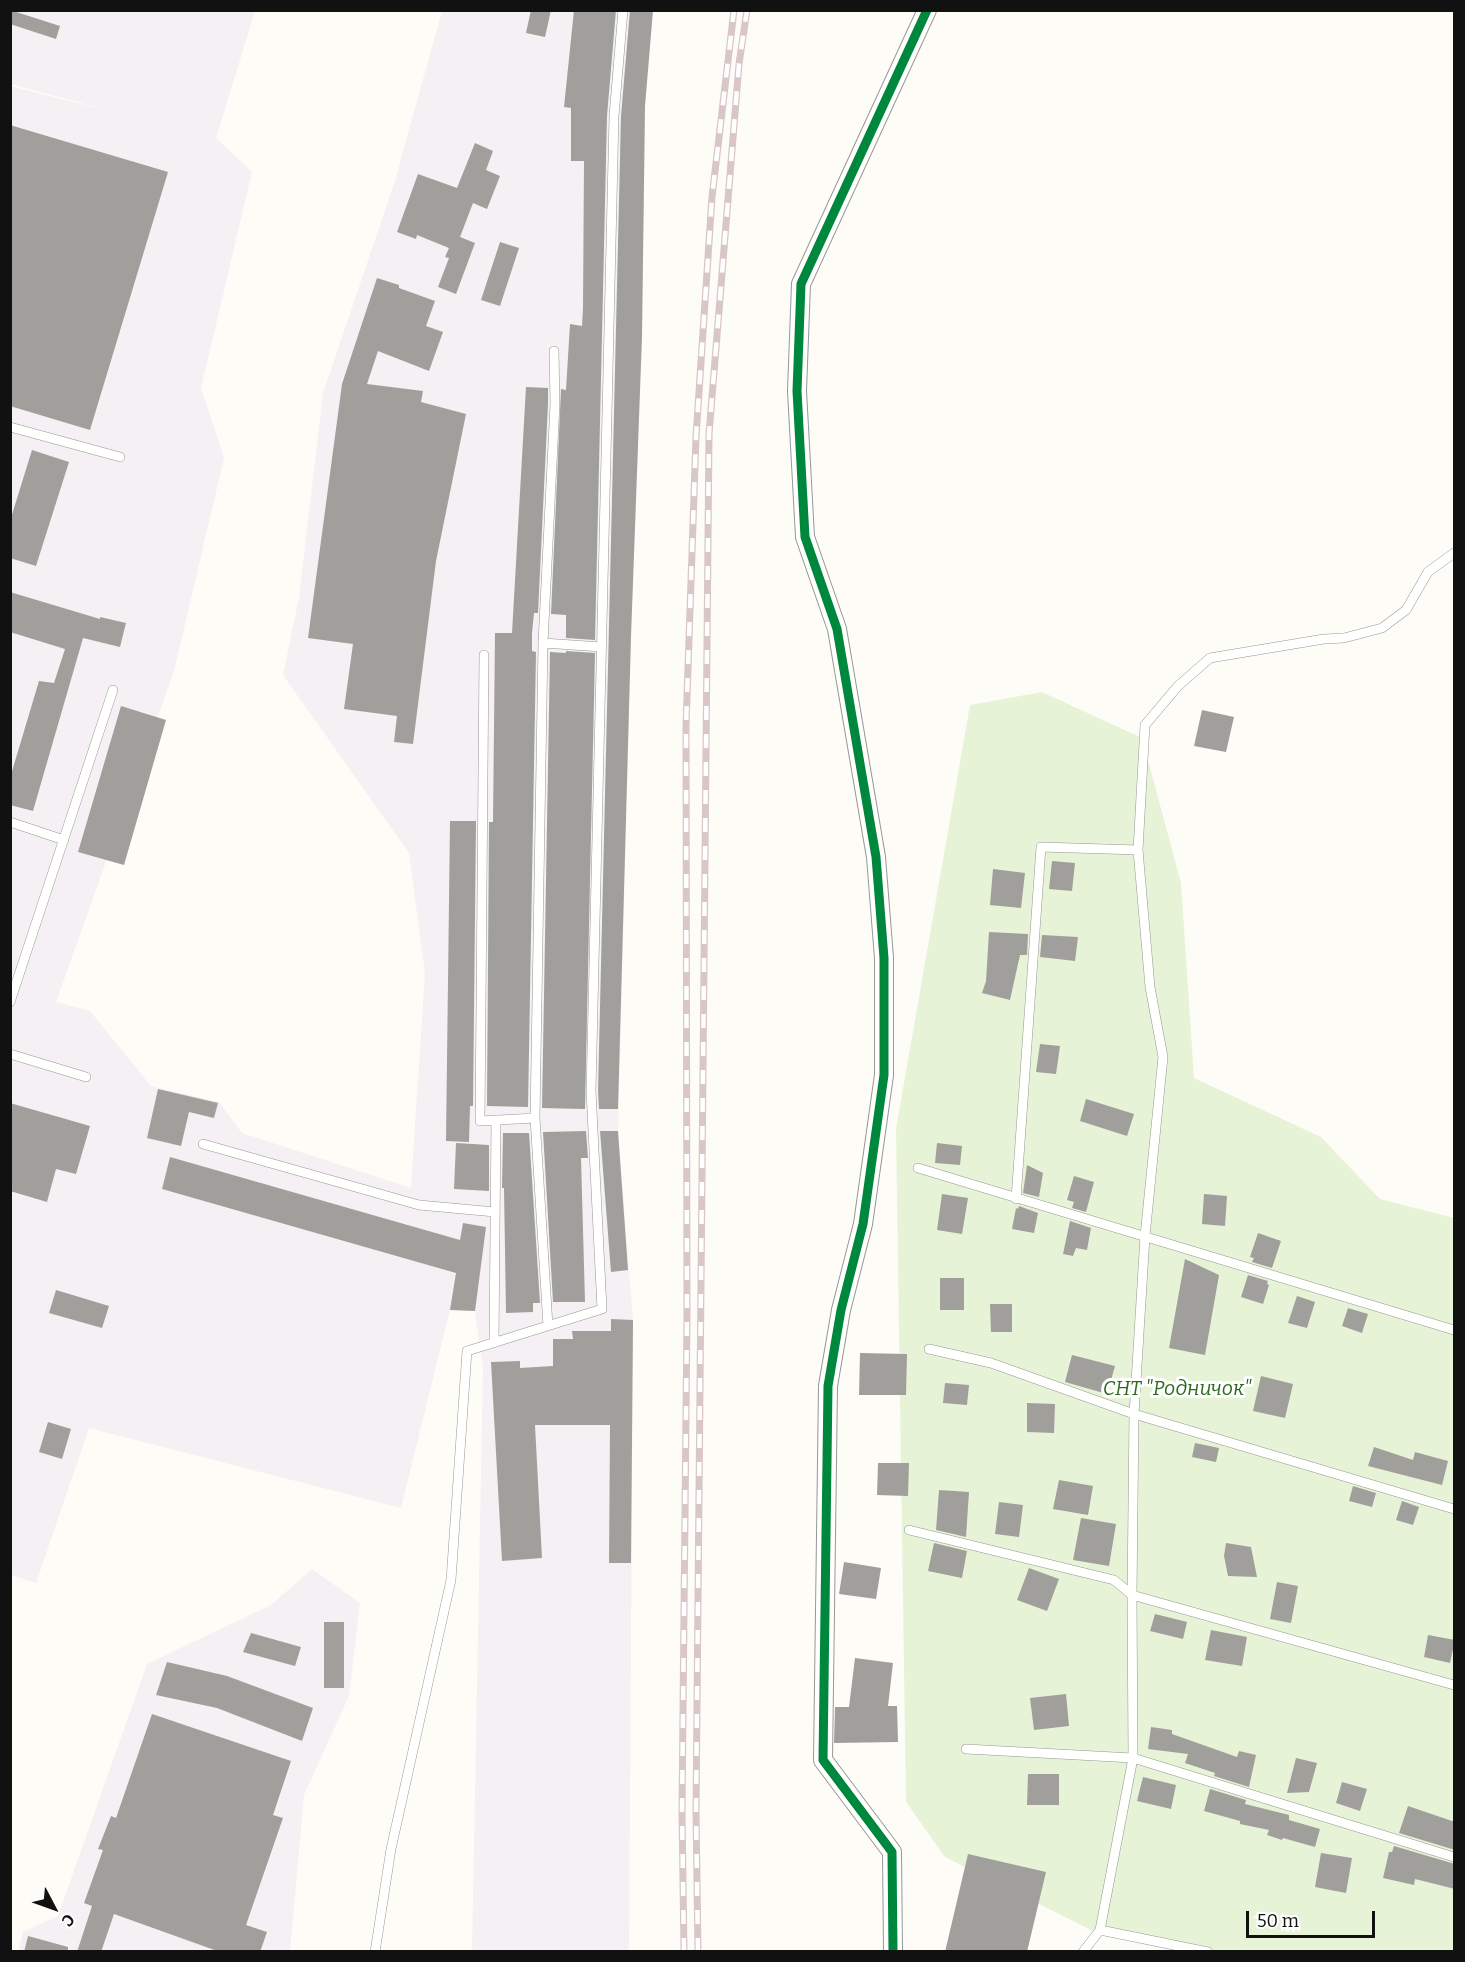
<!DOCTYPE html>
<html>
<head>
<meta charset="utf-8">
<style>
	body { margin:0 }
	#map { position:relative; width:1465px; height:1962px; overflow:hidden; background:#fdfcf7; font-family:Bitter,serif }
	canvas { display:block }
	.frame { position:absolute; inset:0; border:12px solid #111; pointer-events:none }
	.north { position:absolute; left:24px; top:1878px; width:60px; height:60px; -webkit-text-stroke:4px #fff; paint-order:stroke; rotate:131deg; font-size:16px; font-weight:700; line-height:24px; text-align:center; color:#111 }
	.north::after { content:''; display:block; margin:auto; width:21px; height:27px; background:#111; clip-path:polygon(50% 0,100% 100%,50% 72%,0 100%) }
	.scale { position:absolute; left:1246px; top:1911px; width:129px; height:27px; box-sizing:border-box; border:3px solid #111; border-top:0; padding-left:8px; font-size:18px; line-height:21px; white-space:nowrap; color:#111; -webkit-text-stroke:4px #fff; paint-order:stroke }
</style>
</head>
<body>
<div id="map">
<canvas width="1465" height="1962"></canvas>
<div class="frame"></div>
<div class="north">С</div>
<div class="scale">50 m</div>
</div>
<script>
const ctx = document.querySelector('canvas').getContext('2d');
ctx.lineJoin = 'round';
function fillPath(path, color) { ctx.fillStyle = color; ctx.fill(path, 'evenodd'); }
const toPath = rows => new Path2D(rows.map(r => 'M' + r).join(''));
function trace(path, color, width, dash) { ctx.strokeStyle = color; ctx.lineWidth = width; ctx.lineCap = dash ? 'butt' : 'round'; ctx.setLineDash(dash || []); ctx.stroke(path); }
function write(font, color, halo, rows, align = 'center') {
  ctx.font = font + ' Bitter,serif'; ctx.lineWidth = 6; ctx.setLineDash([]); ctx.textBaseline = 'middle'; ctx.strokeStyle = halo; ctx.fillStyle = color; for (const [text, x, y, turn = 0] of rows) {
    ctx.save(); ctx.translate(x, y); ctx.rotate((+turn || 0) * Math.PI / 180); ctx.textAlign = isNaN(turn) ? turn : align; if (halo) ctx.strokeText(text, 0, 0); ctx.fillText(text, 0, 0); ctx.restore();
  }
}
const industrial = toPath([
	[11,11,255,11,216,138,252,172,201,388,224,458,174,671,56,1002,90,1011,151,1086,219,1102,242,1133,411,1188,425,973,409,853,283,675,299,598,323,393,394,184,442,11,653,11,645,106,642,336,631,636,618,1133,633,1320,629,1951,472,1951,483,1369,475,1311,450,1310,401,1508,89,1428,36,1583,11,1575,10,86,122,114,11,84],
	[312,1569,360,1603,349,1696,304,1795,290,1951,18,1952,23,1932,58,1916,147,1664,271,1605]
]);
const green = toPath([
	[1042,692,1142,738,1181,883,1194,1078,1321,1137,1380,1199,1454,1218,1454,1951,1181,1951,1091,1930,945,1857,906,1802,896,1129,970,705]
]);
const building = toPath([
	[10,10,60,26,56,39,10,24],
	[531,10,551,10,545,37,526,33],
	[574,10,616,10,607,116,595,640,566,638,566,615,551,614,561,389,566,390,570,324,582,326,583,308,584,161,571,161,571,108,564,107],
	[630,10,653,10,645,106,642,336,631,636,618,1109,599,1109,598,1091,621,116],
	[10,125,168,172,90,430,10,406],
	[475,143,493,151,486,170,500,176,487,209,473,203,460,237,475,243,456,294,438,287,449,258,445,257,449,248,417,235,416,239,397,232,418,174,457,188],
	[500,242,519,248,500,306,481,300],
	[377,278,399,285,399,288,435,301,426,326,443,332,429,371,378,351,367,384,423,391,421,402,466,414,436,561,413,744,394,742,397,716,344,709,353,644,308,638,342,384],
	[526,387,548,388,548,404,538,613,534,613,532,633,532,651,536,652,528,1107,487,1106,489,822,493,822,495,633,512,633],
	[32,450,69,462,36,566,10,558,10,521],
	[10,592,100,619,100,617,126,623,120,647,83,638,33,811,10,805,10,778,39,681,54,683,65,649,10,632],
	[566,651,595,653,585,1109,542,1108,550,652,566,653],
	[121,706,166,720,124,865,78,852],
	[1202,710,1234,717,1226,752,1194,746],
	[450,821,476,821,473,1106,470,1106,469,1142,446,1141],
	[1052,861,1075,863,1072,891,1049,889],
	[993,869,1025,873,1021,908,990,905],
	[989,932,1028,934,1027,955,1020,955,1010,1000,982,993,986,981],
	[1042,935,1078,937,1075,961,1040,957],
	[1040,1044,1060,1046,1056,1074,1036,1072],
	[158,1089,218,1103,214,1118,189,1112,181,1146,147,1138],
	[1086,1099,1134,1114,1127,1136,1080,1121],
	[10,1103,90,1126,76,1174,56,1169,47,1202,10,1191],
	[586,1131,588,1158,581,1158,585,1302,553,1302,543,1132],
	[600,1131,618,1131,628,1270,611,1272],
	[503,1133,529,1133,540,1303,533,1303,533,1312,506,1313,504,1188,502,1188],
	[456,1143,489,1145,489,1191,454,1189],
	[937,1143,962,1146,960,1165,935,1163],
	[170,1157,460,1240,463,1223,486,1227,475,1311,450,1310,456,1273,162,1189],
	[1027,1165,1043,1173,1039,1197,1023,1193],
	[1074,1176,1094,1182,1086,1212,1072,1208,1074,1202,1067,1200],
	[942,1194,968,1198,962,1234,937,1230],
	[1204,1194,1227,1196,1225,1226,1202,1224],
	[1019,1206,1038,1213,1034,1233,1012,1229,1016,1208,1018,1209],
	[1070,1221,1091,1228,1087,1250,1076,1248,1073,1256,1063,1254],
	[1258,1233,1281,1241,1272,1268,1252,1262,1254,1258,1250,1257],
	[1185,1259,1219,1275,1205,1355,1169,1348],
	[1248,1275,1268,1281,1267,1284,1269,1285,1263,1304,1241,1297],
	[940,1278,964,1278,964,1310,940,1310],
	[56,1290,109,1306,102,1328,49,1313],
	[1297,1296,1315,1302,1307,1328,1288,1323],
	[990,1304,1012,1304,1012,1332,991,1332],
	[1348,1308,1368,1314,1362,1333,1342,1326],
	[611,1319,633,1320,631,1563,609,1563,610,1425,535,1425,542,1558,502,1561,491,1362,520,1361,520,1368,553,1366,553,1339,573,1339,572,1331,611,1331],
	[860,1353,907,1354,906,1395,859,1395],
	[1072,1355,1115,1366,1107,1394,1065,1382],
	[1261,1376,1293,1384,1285,1418,1253,1411],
	[945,1383,969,1385,967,1405,943,1403],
	[1027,1403,1055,1404,1054,1433,1027,1432],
	[48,1422,71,1429,62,1459,39,1452],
	[1195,1443,1219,1448,1216,1462,1192,1457],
	[1374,1447,1413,1460,1415,1452,1448,1461,1442,1485,1368,1466],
	[878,1463,909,1463,908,1496,877,1495],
	[1059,1480,1093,1486,1088,1515,1053,1509],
	[1353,1486,1376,1493,1372,1507,1349,1501],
	[939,1490,969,1492,966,1537,936,1530],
	[1402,1501,1419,1507,1413,1525,1396,1520],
	[999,1502,1023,1505,1019,1537,995,1534],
	[1081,1518,1116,1524,1109,1566,1073,1560],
	[934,1543,967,1551,962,1578,928,1571],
	[1226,1543,1251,1547,1257,1577,1228,1576,1224,1556],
	[844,1562,881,1568,876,1599,839,1594],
	[1029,1568,1059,1579,1047,1611,1017,1600],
	[1277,1582,1298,1586,1291,1623,1270,1619],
	[1155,1614,1187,1622,1183,1639,1150,1631],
	[324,1622,344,1622,344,1688,324,1688],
	[1211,1630,1247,1637,1242,1666,1205,1660],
	[251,1633,301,1647,295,1666,243,1652],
	[1428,1635,1455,1640,1450,1663,1424,1657],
	[855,1658,893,1663,888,1706,897,1706,898,1742,834,1743,835,1707,849,1707],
	[167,1662,227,1676,313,1708,302,1741,217,1708,156,1695],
	[1066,1694,1069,1726,1034,1730,1030,1698],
	[152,1714,291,1761,273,1815,283,1818,246,1925,267,1932,260,1952,220,1952,114,1914,101,1952,77,1952,92,1906,84,1903,103,1850,98,1849,111,1816,116,1818],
	[1151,1727,1172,1730,1172,1734,1237,1757,1239,1751,1256,1755,1249,1787,1214,1776,1215,1773,1185,1763,1188,1754,1148,1749],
	[1296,1758,1317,1763,1309,1792,1287,1793],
	[1028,1774,1059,1774,1059,1805,1027,1805],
	[1143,1777,1176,1785,1171,1809,1137,1801],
	[1342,1782,1367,1789,1360,1811,1336,1803],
	[1210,1789,1246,1800,1245,1804,1289,1815,1289,1820,1320,1829,1315,1847,1283,1838,1282,1840,1267,1835,1269,1830,1240,1824,1240,1821,1204,1811],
	[1408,1806,1455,1822,1455,1850,1399,1833],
	[1394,1846,1455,1864,1455,1889,1415,1879,1414,1885,1383,1878,1389,1852,1392,1852],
	[1321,1853,1352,1858,1346,1893,1315,1887],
	[968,1854,1046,1872,1027,1952,945,1952],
	[28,1936,68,1947,68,1952,24,1952]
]);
const service = toPath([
	[10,427,120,457],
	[543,643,555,404,554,351],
	[484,655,480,1121,535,1118],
	[10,822,64,840],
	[10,1002,113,690],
	[10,1054,86,1077],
	[203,1144,419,1205,495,1212],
	[918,1168,1454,1330],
	[1016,1199,1041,847,1138,850],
	[548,1326,535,1118,543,643,602,647],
	[494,1343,496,1120],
	[929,1349,991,1363,1134,1414,1454,1509],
	[909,1530,1114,1580,1132,1595,1454,1685],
	[966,1749,1133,1758,1454,1857],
	[1100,1930,1208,1952],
	[375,1952,391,1849,451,1580,467,1351,602,1309,591,1091,614,116,623,10],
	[1083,1952,1100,1930,1133,1758,1132,1595,1134,1414,1145,1236,1163,1057,1150,987,1138,850,1145,725,1178,686,1210,658,1324,639,1344,638,1382,628,1406,610,1428,572,1454,553]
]);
const minor = toPath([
	[893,1952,892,1852,823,1760,828,1386,841,1310,863,1224,884,1075,884,958,876,857,837,629,805,537,797,391,801,284,927,10]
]);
const rail = toPath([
	[684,1952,682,1811,687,1315,686,726,696,437,712,197,734,10],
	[698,1952,696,1811,709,434,739,64,747,10]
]);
const cycleway = toPath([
	[893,1952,892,1852,823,1760,828,1386,841,1310,863,1224,884,1075,884,958,876,857,837,629,805,537,797,391,801,284,927,10]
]);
const parkNames = [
	["СНТ \"Родничок\"",1177,1389]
];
fillPath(industrial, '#f5f0f3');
fillPath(green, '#e7f3d7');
fillPath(building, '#a19f9c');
trace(service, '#979795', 10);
trace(minor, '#979795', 20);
trace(service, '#fffffe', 9);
trace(minor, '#fffffe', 18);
trace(rail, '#d9c6c7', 7);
trace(rail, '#fff', 4.5, [14]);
trace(cycleway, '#00873e', 9);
write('italic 20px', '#2f6b1f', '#fff', parkNames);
</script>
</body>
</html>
